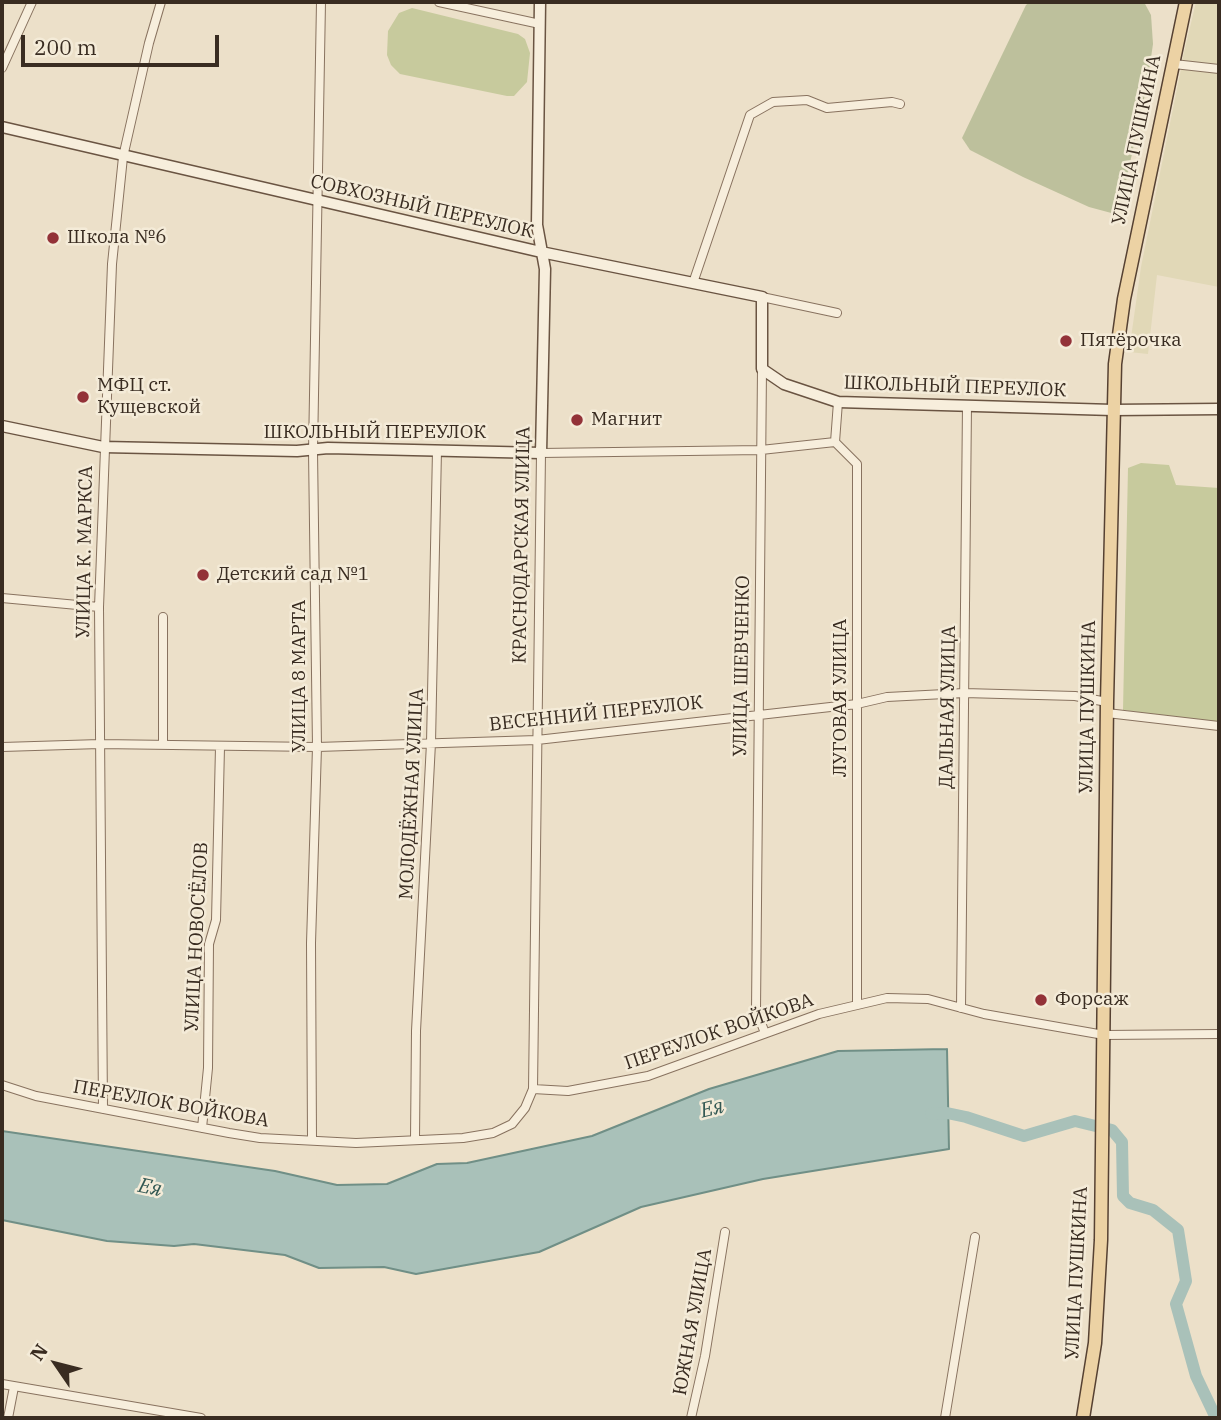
<!DOCTYPE html>
<html>
<head>
<meta charset="utf-8">
<style>
	body { margin:0 }
	#map { position:relative; width:1221px; height:1420px; overflow:hidden; background:#ece0c9; font-family:"IBM Plex Serif",serif }
	canvas { display:block }
	.frame { position:absolute; inset:0; border:4px solid #392c21; pointer-events:none }
	.north { position:absolute; left:21px; top:1329px; width:70px; height:70px; -webkit-text-stroke:5px #f4ebd8; paint-order:stroke; rotate:305deg; font-size:19px; font-weight:700; line-height:28px; text-align:center; color:#392c21 }
	.north::after { content:''; display:block; margin:auto; width:24px; height:32px; background:#392c21; clip-path:polygon(50% 0,100% 100%,50% 72%,0 100%) }
	.scale { position:absolute; left:21px; top:35px; width:198px; height:32px; box-sizing:border-box; border:4px solid #392c21; border-top:0; padding-left:9px; font-size:21px; line-height:24px; white-space:nowrap; color:#392c21; -webkit-text-stroke:5px #f4ebd8; paint-order:stroke }
</style>
</head>
<body>
<div id="map">
<canvas width="1221" height="1420"></canvas>
<div class="frame"></div>
<div class="north">N</div>
<div class="scale">200 m</div>
</div>
<script>
const ctx = document.querySelector('canvas').getContext('2d');
ctx.lineJoin = 'round';
function fillPath(path, color) { ctx.fillStyle = color; ctx.fill(path, 'evenodd'); }
const toPath = rows => new Path2D(rows.map(r => 'M' + r).join(''));
function trace(path, color, width, dash) { ctx.strokeStyle = color; ctx.lineWidth = width; ctx.lineCap = dash ? 'butt' : 'round'; ctx.setLineDash(dash || []); ctx.stroke(path); }
function write(font, color, halo, rows, align = 'center') {
  ctx.font = font + ' "IBM Plex Serif",serif'; ctx.lineWidth = 5; ctx.setLineDash([]); ctx.textBaseline = 'middle'; ctx.strokeStyle = halo; ctx.fillStyle = color; for (const [text, x, y, turn = 0] of rows) {
    ctx.save(); ctx.translate(x, y); ctx.rotate((+turn || 0) * Math.PI / 180); ctx.textAlign = isNaN(turn) ? turn : align; if (halo) ctx.strokeText(text, 0, 0); ctx.fillText(text, 0, 0); ctx.restore();
  }
}
const farmland = toPath([
	[1196,2,1219,2,1219,64,1182,61],
	[1181,69,1219,72,1219,287,1157,275,1148,354,1129,352,1141,267]
]);
const green = toPath([
	[412,8,518,34,525,39,530,53,527,82,514,96,507,96,400,74,391,65,387,55,388,31,399,13],
	[1141,463,1169,465,1176,485,1219,488,1219,723,1123,710,1128,468]
]);
const cemetery = toPath([
	[1030,2,1144,2,1151,15,1153,44,1147,85,1119,213,1115,214,1089,207,1023,177,970,150,962,138,1026,5]
]);
const water = toPath([
	[947,1049,949,1149,763,1179,641,1207,539,1252,416,1274,384,1267,319,1268,285,1255,194,1244,174,1246,107,1241,2,1220,2,1131,275,1171,337,1185,387,1184,437,1164,467,1163,592,1136,709,1089,838,1051,947,1049]
]);
const river = toPath([
	[931,1114,947,1113,966,1117,1024,1136,1075,1121,1112,1130,1122,1142,1123,1196,1130,1203,1153,1210,1178,1230,1186,1281,1176,1304,1196,1376,1216,1418]
]);
const street = toPath([
	[439,2,540,24],
	[1174,64,1219,69],
	[2,68,32,2],
	[693,283,750,115,773,102,807,100,827,108,892,102,900,104],
	[762,297,837,313],
	[762,369,756,1010,765,1033],
	[838,402,835,442,857,464,857,1003],
	[2,598,99,607],
	[163,617,163,745],
	[1107,713,1219,726],
	[2,747,100,744,317,747,537,740,857,704,887,697,964,693,1075,696,1107,702],
	[961,1008,967,405],
	[2,1085,36,1096,229,1133,260,1138,356,1143,463,1138,493,1133,512,1124,525,1108,533,1089,568,1091,648,1076,819,1014,887,998,928,999,984,1014,1104,1035,1219,1034],
	[533,1089,541,453,761,450,835,442],
	[103,1109,99,607,112,264,123,157,149,43,161,2],
	[202,1128,208,1068,209,944,216,920,220,747],
	[415,1139,416,1031,431,743,437,450],
	[312,1140,311,943,317,747,313,451,321,2],
	[2,1384,201,1418],
	[8,1418,14,1387],
	[691,1418,705,1356,725,1232],
	[945,1418,975,1237]
]);
const secondary = toPath([
	[2,127,541,252,762,297,762,369,784,384,838,402,1113,410,1219,409],
	[2,426,103,447,297,451,328,448,541,453,545,269,537,225,540,2]
]);
const primary = toPath([
	[1083,1418,1095,1343,1101,1240,1107,702,1115,364,1124,299,1186,2]
]);
const markers = [
	[53,238,7,"#933238"],
	[1066,341,7,"#933238"],
	[83,397,7,"#933238"],
	[577,420,7,"#933238"],
	[203,575,7,"#933238"],
	[1041,1000,7,"#933238"]
];
const streetNames = [
	["УЛИЦА ПУШКИНА",1137,140,-78],
	["СОВХОЗНЫЙ ПЕРЕУЛОК",422,207,13],
	["ШКОЛЬНЫЙ ПЕРЕУЛОК",955,387,2],
	["ШКОЛЬНЫЙ ПЕРЕУЛОК",375,433],
	["КРАСНОДАРСКАЯ УЛИЦА",522,545,-89],
	["УЛИЦА К. МАРКСА",85,552,-89],
	["УЛИЦА ШЕВЧЕНКО",742,666,-89],
	["УЛИЦА 8 МАРТА",300,676,-90],
	["ЛУГОВАЯ УЛИЦА",841,698,-90],
	["ДАЛЬНАЯ УЛИЦА",948,707,-89],
	["УЛИЦА ПУШКИНА",1088,707,-89],
	["ВЕСЕННИЙ ПЕРЕУЛОК",596,714,-6],
	["МОЛОДЁЖНАЯ УЛИЦА",412,794,-87],
	["УЛИЦА НОВОСЁЛОВ",197,937,-87],
	["ПЕРЕУЛОК ВОЙКОВА",719,1032,-19],
	["ПЕРЕУЛОК ВОЙКОВА",171,1104,10],
	["УЛИЦА ПУШКИНА",1077,1273,-87],
	["ЮЖНАЯ УЛИЦА",693,1322,-80]
];
const poiNames = [
	["Школа №6",67,238],
	["Пятёрочка",1080,341],
	["МФЦ ст.",97,386],
	["Кущевской",97,408],
	["Магнит",591,420],
	["Детский сад №1",217,575],
	["Форсаж",1055,1000]
];
const waterNames = [
	["Ея",712,1109,-14],
	["Ея",150,1188,12]
];
fillPath(farmland, '#e1d8b7');
fillPath(green, '#c7ca9d');
fillPath(cemetery, '#bdc09c');
fillPath(water, '#a9c1b9');
trace(water, '#708f86', 2);
trace(river, '#a9c1b9', 12);
trace(street, '#88725f', 10);
trace(secondary, '#6a5442', 13);
trace(primary, '#564132', 15);
trace(street, '#f7eedc', 8);
trace(secondary, '#f7eedc', 10);
trace(primary, '#ecd2a4', 12);
for (const [x, y, r, color] of markers) { const dot = new Path2D(); dot.arc(x, y, r, 0, 2 * Math.PI); ctx.fillStyle = color; ctx.fill(dot); trace(dot, '#f4ebd8', 2.5); }
write('19px', '#392c21', '#f4ebd8', streetNames);
write('19px', '#392c21', '#f4ebd8', poiNames, 'left');
write('italic 21px', '#325853', '#f4ebd8', waterNames);
</script>
</body>
</html>
